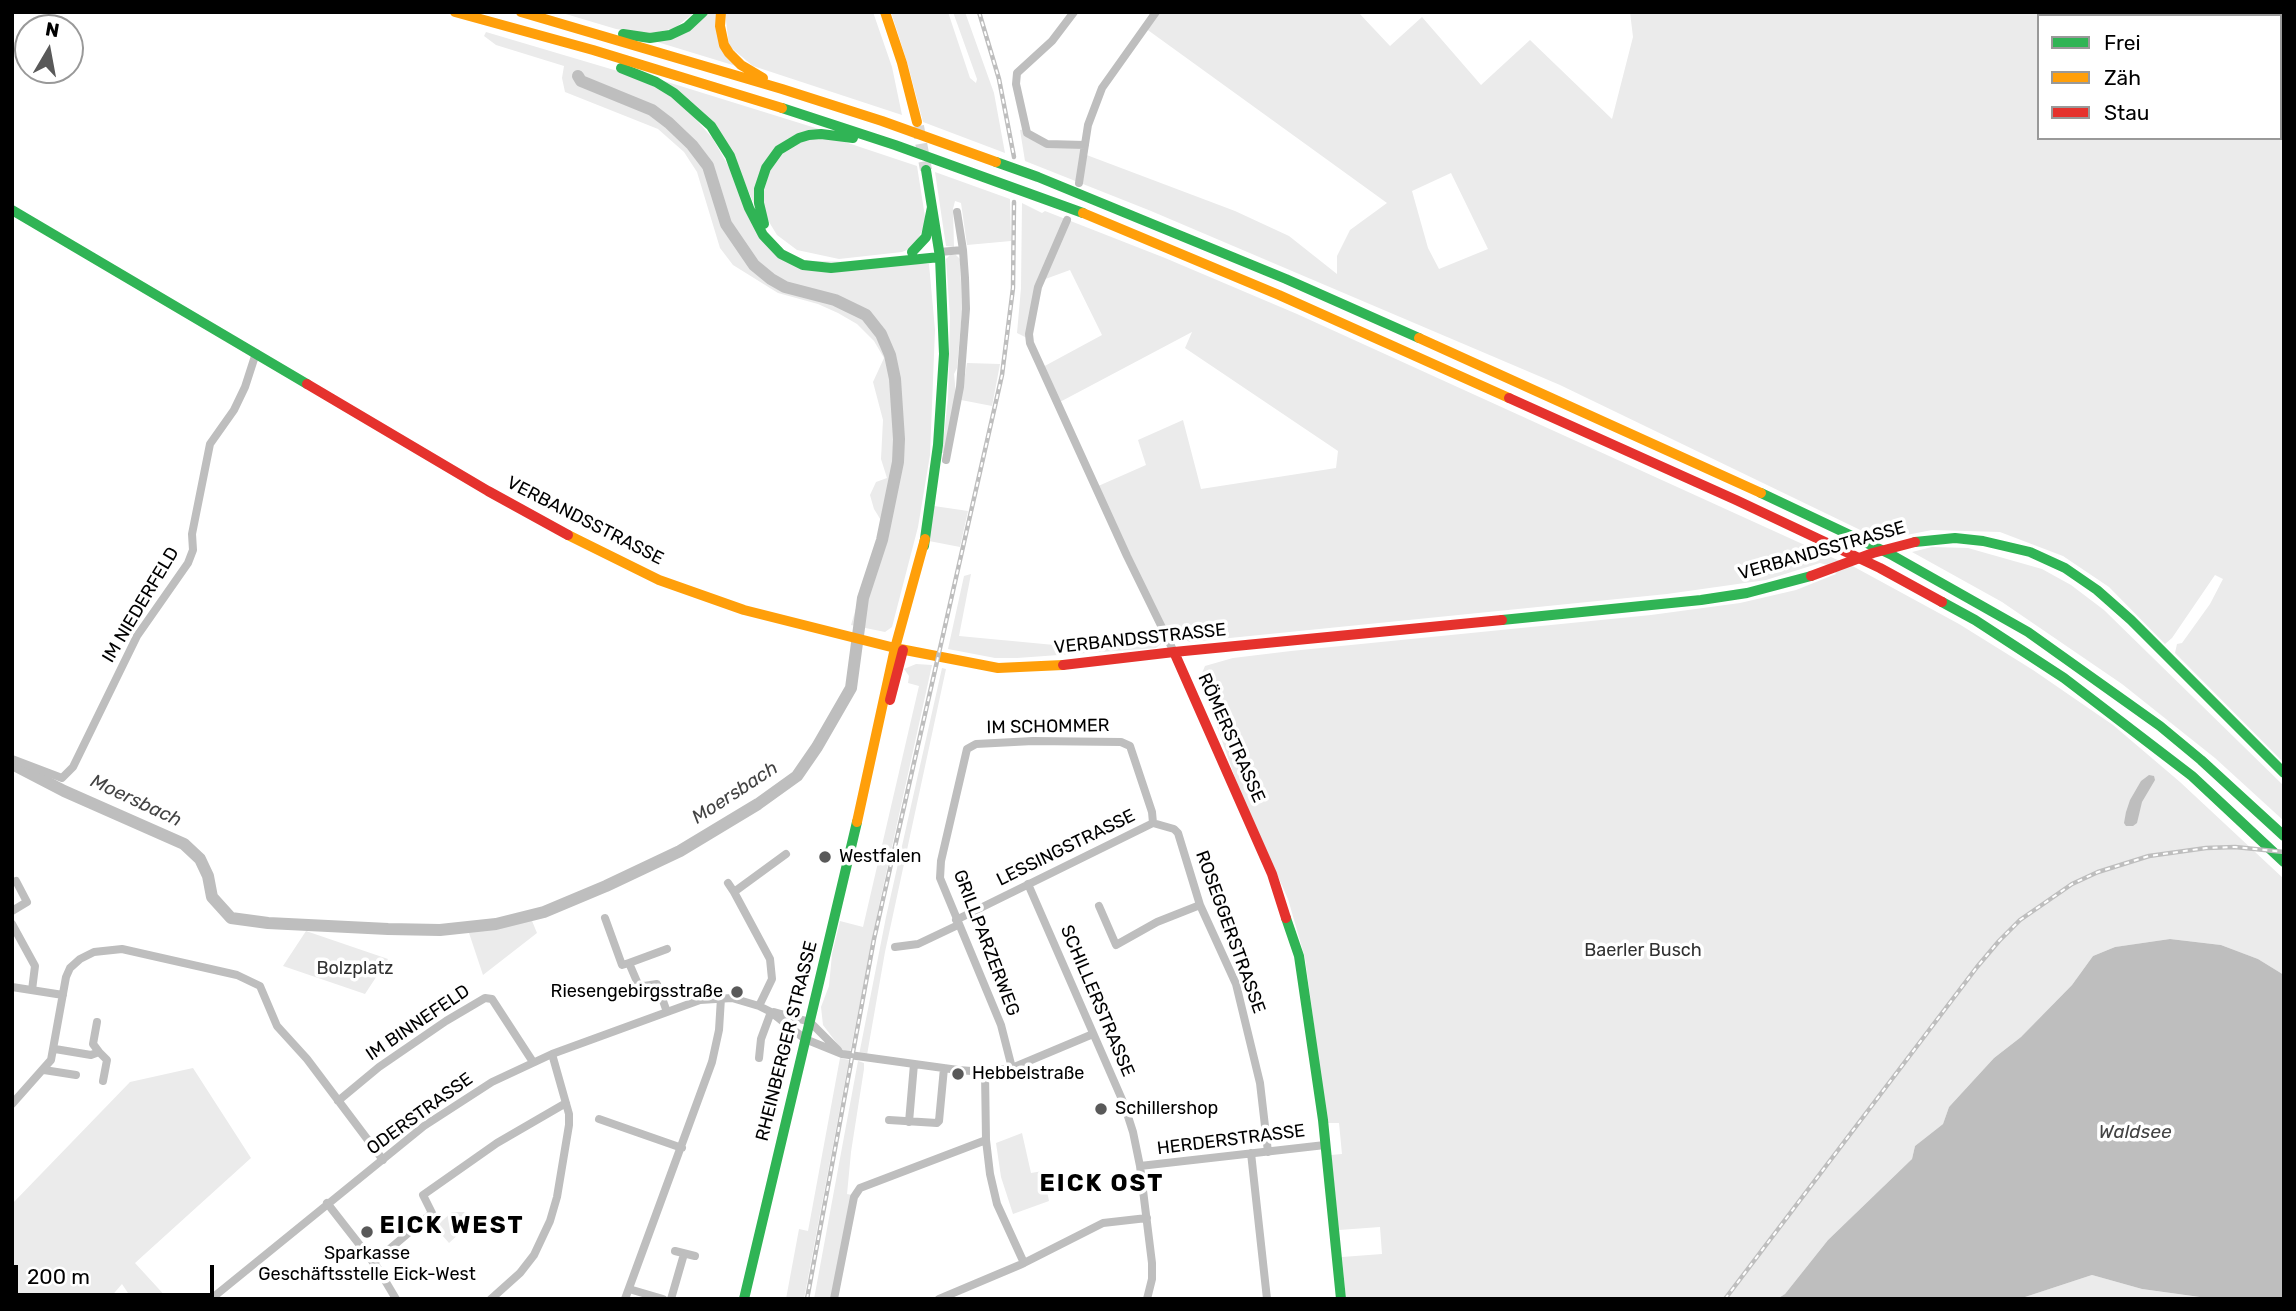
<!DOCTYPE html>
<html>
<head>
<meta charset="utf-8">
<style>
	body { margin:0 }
	#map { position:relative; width:2296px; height:1311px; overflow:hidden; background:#fff; font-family:Rubik,sans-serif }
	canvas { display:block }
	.frame { position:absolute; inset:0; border:14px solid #000; pointer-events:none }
	.legend { position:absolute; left:2037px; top:14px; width:245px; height:126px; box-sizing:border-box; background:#fff; border:2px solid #999; margin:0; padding:9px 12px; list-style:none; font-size:21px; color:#000 }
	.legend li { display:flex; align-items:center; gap:14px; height:35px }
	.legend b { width:35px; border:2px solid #999 }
	.north { position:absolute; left:14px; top:14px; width:70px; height:70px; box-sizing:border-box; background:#fff; border:2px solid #999; border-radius:50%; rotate:10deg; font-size:19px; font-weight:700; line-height:28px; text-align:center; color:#000 }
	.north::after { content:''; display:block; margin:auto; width:24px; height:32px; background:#595959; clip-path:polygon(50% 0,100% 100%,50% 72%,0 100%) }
	.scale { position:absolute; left:14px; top:1265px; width:200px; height:32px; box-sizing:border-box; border:4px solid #000; border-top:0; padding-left:9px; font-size:21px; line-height:24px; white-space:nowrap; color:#000; -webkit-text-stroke:5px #fff; paint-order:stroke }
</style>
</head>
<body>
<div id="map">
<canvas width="2296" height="1311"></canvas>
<div class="frame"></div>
<ul class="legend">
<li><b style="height:9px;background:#30b455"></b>Frei</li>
<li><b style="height:9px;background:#ff9f0a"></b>Zäh</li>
<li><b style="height:9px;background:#e5322d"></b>Stau</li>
</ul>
<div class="north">N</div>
<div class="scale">200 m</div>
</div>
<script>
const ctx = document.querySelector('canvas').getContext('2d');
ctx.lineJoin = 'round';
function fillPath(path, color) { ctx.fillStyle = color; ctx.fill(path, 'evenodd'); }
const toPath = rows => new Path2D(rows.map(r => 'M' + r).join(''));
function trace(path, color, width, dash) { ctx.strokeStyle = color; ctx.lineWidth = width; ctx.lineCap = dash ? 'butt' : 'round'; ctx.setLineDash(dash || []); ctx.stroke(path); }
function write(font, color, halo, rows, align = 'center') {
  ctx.font = font + ' Rubik,sans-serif'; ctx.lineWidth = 7; ctx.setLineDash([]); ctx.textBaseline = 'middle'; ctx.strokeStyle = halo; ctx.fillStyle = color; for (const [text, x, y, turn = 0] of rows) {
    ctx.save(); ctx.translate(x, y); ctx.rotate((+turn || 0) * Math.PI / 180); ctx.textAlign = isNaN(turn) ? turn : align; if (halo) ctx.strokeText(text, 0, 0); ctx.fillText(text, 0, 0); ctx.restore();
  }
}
const green = toPath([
	[559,12,695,12,675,28,650,34,616,29],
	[705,12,718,12,736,66,654,41],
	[725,12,873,12,892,67,902,115,753,66,729,46],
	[891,12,948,12,970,78,976,83,977,79,953,12,965,12,994,93,1005,153,923,122,908,65],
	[1156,12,1358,12,1390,46,1422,17,1481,85,1530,40,1612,119,1633,37,1630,12,2284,12,2284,763,2175,653,2177,644,2182,643,2210,604,2223,579,2215,575,2172,638,2165,644,2109,587,2063,556,2000,532,1932,530,1881,540,1560,385,1151,211,1025,161,1020,130,1025,129,1039,141,1085,145,1084,154,1235,211,1289,236,1337,274,1337,256,1350,230,1387,203,1145,28],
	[2039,16,2280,16,2280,138,2039,138],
	[1451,173,1488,249,1439,269,1428,248,1412,191],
	[486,32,631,75,666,93,705,125,782,260,929,264,935,330,930,455,918,527,892,627,885,632,851,625,882,522,874,509,870,495,876,482,887,478,881,459,883,420,873,382,884,358,874,341,857,324,838,313,818,304,778,293,733,265,720,248,697,172,684,152,658,129,565,92,562,78,564,66,496,45,484,36],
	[661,80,822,130,776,147,758,213,738,167],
	[830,137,917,166,926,223,914,247,902,252,839,259,797,250,777,235,766,217,763,196,766,176,788,147,810,139],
	[935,172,1010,199,1011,241,967,245,961,203,955,201,953,209,954,247,946,246],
	[1022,203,1042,213,1045,211,1165,258,1297,314,1842,562,1831,566,1820,563,1766,580,1667,594,1190,642,1172,634,1167,635,1096,487,1146,465,1138,440,1183,420,1201,489,1336,468,1338,451,1185,348,1192,332,1058,403,1041,368,1102,335,1070,270,1040,281,1029,339,1017,333,1021,288],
	[950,255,956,255,960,259,962,311,957,368,954,374,956,395,946,453,942,453,948,398,950,317,946,259],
	[967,363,1000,364,992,406,961,400],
	[934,506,968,511,960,547,929,541],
	[1932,547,1968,548,2042,569,2071,585,2104,610,2284,786,2284,821,2215,758,2122,684,2002,602,1912,552],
	[1847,563,1959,624,2033,670,2113,725,2180,782,2284,879,2284,975,2258,959,2221,945,2170,939,2115,947,2093,956,2072,985,2021,1037,1994,1058,1949,1107,1943,1124,1915,1146,1912,1159,1828,1240,1785,1294,1777,1299,1346,1299,1342,1257,1382,1254,1380,1227,1339,1230,1331,1155,1342,1154,1339,1123,1327,1123,1305,958,1288,899,1238,786,1200,678,1205,666,1233,658,1291,651,1651,615,1740,603,1796,590,1836,574,1833,568],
	[971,574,959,636,1097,649,1156,644,1162,639,1161,644,1156,648,1017,658,995,658,948,649,964,576],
	[916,664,932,665,880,901,850,1053,842,1050,823,1025,821,1007,829,986,832,954,840,921,863,927,919,686,908,683,909,676,904,669],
	[942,668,946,669,885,952,867,1055,859,1055,886,917],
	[530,916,537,933,483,975,466,924],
	[306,931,388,959,365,994,283,966],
	[840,1058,849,1060,804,1299,786,1299,799,1229,808,1231],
	[858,1061,864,1063,864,1069,851,1152,847,1194,852,1195,832,1299,814,1299],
	[193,1068,251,1158,135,1263,168,1299,132,1299,122,1284,109,1299,12,1299,12,1204,130,1082],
	[1022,1133,1031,1173,1043,1171,1049,1201,1013,1214,1001,1177,996,1143],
	[452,1212,464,1212,473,1221,449,1243,435,1227],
	[2092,1275,2142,1289,2214,1299,2019,1299]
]);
const water = toPath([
	[2149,775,2154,776,2155,780,2142,802,2137,823,2133,826,2126,826,2124,823,2126,812,2130,800,2141,781],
	[2170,939,2221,945,2258,959,2284,975,2284,1299,2207,1298,2142,1289,2092,1275,2019,1299,1777,1299,1785,1294,1828,1240,1912,1159,1915,1146,1943,1124,1949,1107,1994,1058,2021,1037,2072,985,2093,956,2115,947]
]);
const river = toPath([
	[12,764,64,791,184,844,200,859,208,876,212,897,231,918,268,923,388,929,440,930,496,924,544,912,606,886,680,851,758,804,797,776,817,747,851,688,863,598,882,540,898,462,899,439,895,379,890,355,881,334,866,315,835,300,785,287,771,279,754,265,726,224,708,166,692,145,669,123,652,110,581,81,578,76]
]);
const primaryTunnel = toPath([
	[918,126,926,170]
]);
const street = toPath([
	[1074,12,1052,41,1017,73,1016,84,1027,133,1047,144,1085,145],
	[1079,183,1088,125,1102,88,1156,12],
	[957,212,963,250],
	[1067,220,1038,287,1029,334,1030,343,1127,556,1174,652],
	[939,252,963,250,965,278,966,309,960,387,946,460],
	[12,759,62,778,73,767,137,636,188,563,193,550,192,534,210,444,234,410,245,387,256,353],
	[1153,823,1174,829,1178,833,1200,905,1236,984,1260,1083,1268,1152],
	[728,883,734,892],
	[1028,884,1124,1104,1133,1132,1140,1166,1152,1263,1152,1279,1147,1299],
	[1099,906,1116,945,1157,922,1200,905],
	[12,911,27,902,16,881],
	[605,918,622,965,629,963,638,984,644,986,657,984,667,1012],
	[956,920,1153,823],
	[12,924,35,966,32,990],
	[895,947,918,944,958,925],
	[629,963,667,949],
	[12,987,63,995],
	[759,1006,772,979,770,959,734,892,786,854],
	[774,1012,810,1022,838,1050],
	[97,1022,93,1044,99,1052],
	[55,1049,91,1055,99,1052,107,1060,103,1081],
	[759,1058,761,1039,771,1012],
	[1012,1068,1001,1025,940,878,941,861,967,749,976,744,1033,741,1121,742,1130,746,1152,812,1153,823],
	[44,1070,76,1075],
	[985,1072,986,1140,990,1174,997,1204,1024,1263],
	[338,1101,379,1067,446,1021,485,998,492,999,533,1062],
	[12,1104,51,1060,66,977,70,968,80,959,94,952,122,949,237,975,260,986,277,1026,307,1059,383,1160],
	[599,1119,682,1148],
	[889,1120,937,1123,939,1121,944,1068],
	[909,1122,914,1064],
	[1251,1153,1267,1299],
	[1140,1166,1325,1145],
	[327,1203,377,1267,396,1299],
	[675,1251,695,1256],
	[373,1263,432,1213,423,1195,497,1143,566,1103],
	[629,1289,663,1299],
	[211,1299,424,1126,492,1082,552,1054,700,1000,732,998,759,1006,771,1012,805,1039,842,1054,958,1070,985,1072,1012,1068,1093,1034],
	[491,1299,520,1273,534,1255,550,1221,557,1197,569,1125,569,1114,552,1054],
	[625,1299,712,1062,719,1030,721,998],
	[671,1299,684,1254],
	[834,1299,854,1197,860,1188,986,1140],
	[939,1299,1022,1264,1103,1223,1147,1218]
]);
const fast = toPath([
	[623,34,650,38,670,35,687,27,703,12],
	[621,68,656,82,674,93,711,126,730,156,749,208,763,235,781,254,803,265,831,268,940,257],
	[782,108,895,145,1083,213],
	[996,162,1038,177,1286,279,1419,338],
	[12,210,307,384],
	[764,224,759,203,759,189,766,168,779,150,799,138,809,135,821,134,853,138],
	[912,252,926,237,932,207],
	[1761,493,1890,554,2028,632,2160,726,2201,760,2284,836],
	[1915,542,1955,538,1983,541,2030,552,2065,568,2097,590,2131,620,2284,773],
	[924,546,938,445,944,354,940,257,926,170],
	[1942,602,1975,620,2064,678,2192,776,2284,862],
	[1502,620,1701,600,1747,593,1811,576],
	[1286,918,1299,956,1323,1120,1341,1299],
	[744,1299,857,822]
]);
const slow = toPath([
	[455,12,593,50,782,108],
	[521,12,782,89,882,121,996,162],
	[721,12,720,26,724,45,729,53,741,65,763,78],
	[885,12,902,63,917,122],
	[1083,213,1279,295,1509,398],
	[1419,338,1761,493],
	[568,535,659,580,744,610,895,648,857,822],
	[925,539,895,648,998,668,1063,665]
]);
const jam = toPath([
	[307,384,488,491,568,535],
	[1509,398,1736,500,1880,568,1942,602],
	[1174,652,1502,620],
	[1063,665,1174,652,1272,874,1286,918],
	[890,700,903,650]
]);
const rail = toPath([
	[979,12,999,79,1014,157],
	[807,1299,874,939,1002,375,1013,288,1014,202],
	[1725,1299,1977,967,1999,941,2020,920,2072,884,2098,872,2149,856,2206,848,2235,847,2284,852]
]);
const jamBridge = toPath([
	[1811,576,1873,553,1915,542]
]);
const markers = [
	[825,857,7,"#595959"],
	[737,992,7,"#595959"],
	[958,1074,7,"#595959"],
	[1101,1109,7,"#595959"],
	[367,1232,7,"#595959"]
];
const streetNames = [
	["VERBANDSSTRASSE",585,521,27],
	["VERBANDSSTRASSE",1822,551,-16],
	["IM NIEDERFELD",141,605,-59],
	["VERBANDSSTRASSE",1140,639,-6],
	["IM SCHOMMER",1048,727,-1],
	["RÖMERSTRASSE",1231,738,66],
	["LESSINGSTRASSE",1066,848,-26],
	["ROSEGGERSTRASSE",1230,932,70],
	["GRILLPARZERWEG",986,943,69],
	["SCHILLERSTRASSE",1097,1001,67],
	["IM BINNEFELD",418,1023,-34],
	["RHEINBERGER STRASSE",787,1041,-76],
	["ODERSTRASSE",420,1114,-36],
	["HERDERSTRASSE",1231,1140,-7]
];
const poiNames = [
	["Westfalen",839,857],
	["Riesengebirgsstraße",723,992,"right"],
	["Hebbelstraße",972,1074],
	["Schillershop",1115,1109],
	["Sparkasse",367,1254,"center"],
	["Geschäftsstelle Eick-West",367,1275,"center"]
];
const parkNames = [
	["Baerler Busch",1643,951],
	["Bolzplatz",355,969]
];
const waterNames = [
	["Moersbach",735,793,-33],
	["Moersbach",136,801,25],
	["Waldsee",2135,1133]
];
const districtNames = [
	["EICK OST",1102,1184],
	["EICK WEST",452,1226]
];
fillPath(green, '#ebebeb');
fillPath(water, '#bebebe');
trace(river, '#bebebe', 12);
trace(primaryTunnel, '#d9d9d9', 12, [12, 6]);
trace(street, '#bebebe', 8);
trace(fast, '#30b455', 10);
trace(slow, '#ff9f0a', 10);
trace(jam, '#e5322d', 10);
trace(rail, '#bebebe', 4.5);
trace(rail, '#fff', 2, [5]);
trace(jamBridge, '#e5322d', 10);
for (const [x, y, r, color] of markers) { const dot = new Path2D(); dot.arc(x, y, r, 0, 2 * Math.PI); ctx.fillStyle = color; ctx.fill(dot); trace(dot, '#fff', 2.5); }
write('18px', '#000', '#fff', streetNames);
write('18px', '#000', '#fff', poiNames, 'left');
write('18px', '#323232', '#fff', parkNames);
write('italic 19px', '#434343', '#fff', waterNames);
ctx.letterSpacing = '2px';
write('bold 24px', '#000', '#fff', districtNames);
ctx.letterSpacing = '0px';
</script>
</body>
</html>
